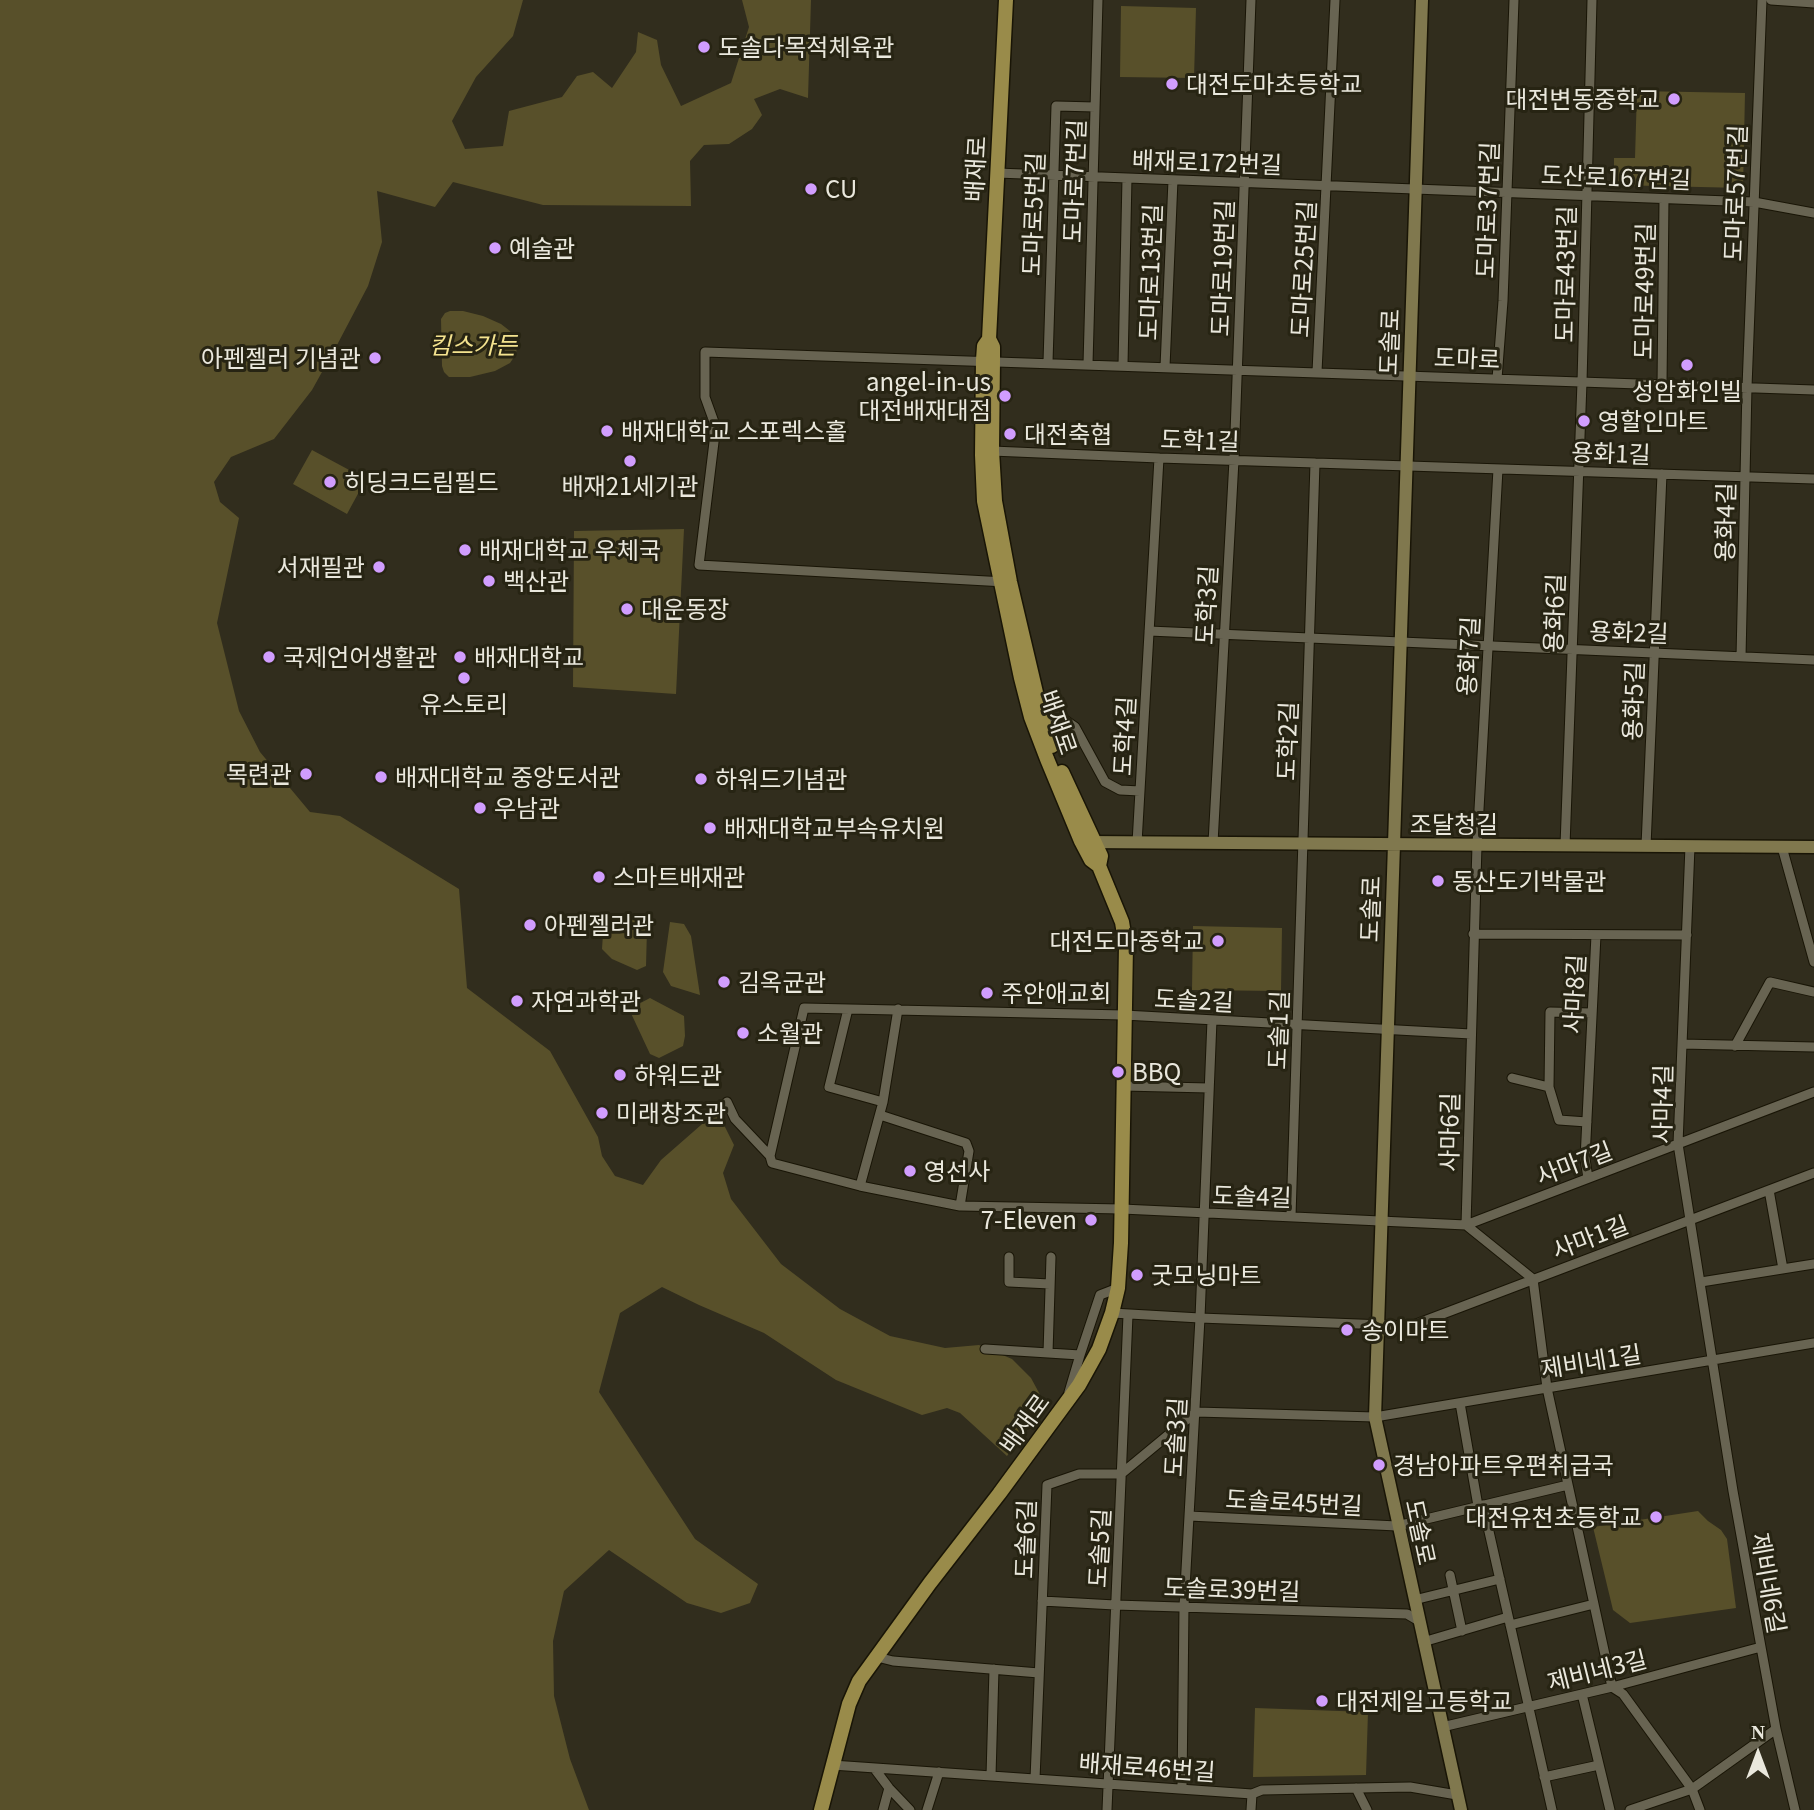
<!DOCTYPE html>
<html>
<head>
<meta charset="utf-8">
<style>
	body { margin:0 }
	#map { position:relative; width:1814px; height:1810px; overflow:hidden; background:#312d1d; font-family:Georgia,serif }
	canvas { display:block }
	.north { position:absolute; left:1723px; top:1719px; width:70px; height:70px; -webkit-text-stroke:5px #272413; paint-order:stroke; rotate:0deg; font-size:19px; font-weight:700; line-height:28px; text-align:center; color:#eae8dd }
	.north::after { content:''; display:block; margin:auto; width:24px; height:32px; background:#eae8dd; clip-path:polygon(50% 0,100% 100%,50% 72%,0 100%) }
</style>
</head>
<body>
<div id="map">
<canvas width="1814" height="1810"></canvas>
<div class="north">N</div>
</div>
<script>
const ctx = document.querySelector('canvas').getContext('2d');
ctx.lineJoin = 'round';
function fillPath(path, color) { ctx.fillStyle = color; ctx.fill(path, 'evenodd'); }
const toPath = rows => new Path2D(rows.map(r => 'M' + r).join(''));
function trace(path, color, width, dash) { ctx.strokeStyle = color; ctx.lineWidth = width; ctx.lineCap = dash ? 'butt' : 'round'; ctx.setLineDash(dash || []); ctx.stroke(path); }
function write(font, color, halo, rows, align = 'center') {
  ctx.font = font + ' Georgia,"Noto Sans KR",serif'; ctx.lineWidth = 6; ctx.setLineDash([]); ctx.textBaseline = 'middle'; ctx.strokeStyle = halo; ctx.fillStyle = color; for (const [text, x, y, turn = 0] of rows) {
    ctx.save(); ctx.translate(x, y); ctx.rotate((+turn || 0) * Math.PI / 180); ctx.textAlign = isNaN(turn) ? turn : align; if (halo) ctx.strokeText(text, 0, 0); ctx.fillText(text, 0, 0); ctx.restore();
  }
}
const green = toPath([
	[0,0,523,0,513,36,476,77,452,121,465,149,503,146,509,111,562,97,577,76,593,72,612,88,636,52,638,32,657,40,661,65,681,106,731,83,749,27,742,0,811,0,808,98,780,89,754,99,762,115,752,129,729,144,704,145,690,161,691,206,543,205,453,182,435,207,377,191,382,242,368,286,337,345,312,390,274,439,231,457,214,482,220,502,239,518,217,623,239,711,260,752,310,812,340,816,459,889,467,988,550,1051,598,1137,602,1156,615,1176,643,1185,661,1160,717,1111,734,1145,723,1173,731,1199,781,1264,840,1309,890,1336,945,1348,979,1345,1012,1359,1031,1378,1044,1402,1007,1456,960,1413,947,1408,922,1415,836,1380,764,1333,699,1305,662,1287,620,1313,599,1392,695,1539,758,1584,750,1603,721,1613,687,1603,609,1550,564,1591,553,1641,554,1696,570,1759,589,1810,0,1810],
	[1121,6,1196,8,1194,78,1120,77],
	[1637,91,1745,93,1743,188,1614,185,1614,158,1635,158],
	[450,311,463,311,483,316,501,324,510,331,517,346,516,354,510,363,495,371,470,377,449,377,444,372,442,366,441,319,445,313],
	[312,450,366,479,347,514,293,484],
	[684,529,676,694,573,687,574,531],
	[604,918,641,919,647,929,646,966,637,970,612,959,602,949],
	[670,922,684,924,691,936,700,995,671,986,663,972],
	[1193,926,1282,928,1281,991,1192,990],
	[650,998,684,1016,685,1036,683,1046,659,1058,650,1054,629,1009],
	[1698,1511,1708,1521,1721,1530,1727,1539,1736,1608,1630,1623,1613,1610,1593,1527],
	[1255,1708,1368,1712,1366,1775,1253,1777]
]);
const street = toPath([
	[1771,0,1814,3],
	[997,173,1754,202,1814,213],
	[1048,362,1056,106,1095,107],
	[1088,364,1098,0],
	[1123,365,1127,178],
	[1165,367,1173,180],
	[1317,372,1335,0],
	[1497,379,1503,301,1514,0],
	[1662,385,1664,199],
	[992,451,1159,458,1814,479],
	[1498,469,1477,845,1466,1225,1533,1279,1547,1388,1612,1687,1623,1694,1692,1789,1700,1810],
	[1005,582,699,565,714,442,714,422,705,397,705,352,1814,390],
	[1149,631,1814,660],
	[1741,657,1747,387,1762,0],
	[1042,718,1065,720,1075,727,1105,782,1120,790,1140,791],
	[1137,843,1159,458],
	[1213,843,1234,460,1251,0],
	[1565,846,1582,382,1592,0],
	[1646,846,1662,474],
	[1690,846,1678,1144,1733,1491,1761,1647,1776,1729,1795,1810],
	[1782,847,1814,962],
	[1473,934,1687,935],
	[848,1009,829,1087,883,1102],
	[1682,1044,1814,1047],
	[1735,1046,1770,982,1814,992],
	[1512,1078,1549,1087],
	[1123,1086,1209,1088],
	[727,1102,735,1119,770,1156,772,1163,860,1186,960,1206,1122,1209,1466,1225,1814,1092],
	[880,1115,966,1143,969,1151,960,1206],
	[1587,1122,1559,1120,1549,1087,1550,1012,1592,1013],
	[770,1156,804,1008,1124,1015,1471,1034],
	[1588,1178,1585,1159,1596,935],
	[860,1186,883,1102,898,1009],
	[1769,1190,1783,1269],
	[1291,1216,1315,463],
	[1009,1257,1009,1282,1050,1284],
	[1701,1282,1814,1264],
	[1112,1313,1200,1318,1411,1326,1814,1173],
	[985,1349,1080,1355],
	[1048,1353,1051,1257],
	[1069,1392,1080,1355,1100,1295,1118,1288],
	[1460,1403,1478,1506],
	[1483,1505,1552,1810],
	[1189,1516,1397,1526,1568,1485],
	[1450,1575,1462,1631],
	[1414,1600,1500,1579],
	[1042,1601,1115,1605,1407,1614,1419,1621],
	[1510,1625,1594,1604],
	[1423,1642,1508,1617],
	[877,1657,893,1661,1039,1673],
	[1582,1694,1610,1810],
	[1442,1727,1612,1687,1761,1647],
	[832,1765,1252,1794,1262,1790,1410,1787,1457,1795],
	[874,1768,889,1788,910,1810],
	[991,1776,994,1669],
	[1544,1777,1599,1765],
	[1035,1779,1047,1485,1079,1474,1121,1474,1196,1412,1375,1417,1814,1343],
	[1356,1788,1367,1810],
	[1182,1789,1184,1606,1200,1318,1212,1020],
	[883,1810,889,1788],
	[927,1810,939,1772],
	[1107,1810,1128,1315],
	[1251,1810,1252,1794],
	[1630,1810,1692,1789,1776,1729]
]);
const secondary = toPath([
	[1422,0,1375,1417,1461,1810],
	[1086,842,1814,847]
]);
const primary = toPath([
	[1006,0,989,339,993,347,993,360,992,451,995,501,1010,582,1042,718,1052,746],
	[1062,772,1101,856,1099,866],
	[821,1810,849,1704,859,1681,930,1583,999,1494,1079,1385,1099,1349,1112,1313,1118,1288,1121,1243,1126,946,1122,922,1099,866,1091,860,1081,841,1047,759,1031,717,1021,678,984,501,982,455,983,360,984,346,989,339]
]);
const markers = [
	[704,47,7,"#d19dfe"],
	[1172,84,7,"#d19dfe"],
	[1674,99,7,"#d19dfe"],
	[811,189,7,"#d19dfe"],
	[495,248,7,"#d19dfe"],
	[375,358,7,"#d19dfe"],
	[1687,365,7,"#d19dfe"],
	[1005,396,7,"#d19dfe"],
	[1584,421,7,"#d19dfe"],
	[607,431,7,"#d19dfe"],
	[1010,434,7,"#d19dfe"],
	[630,461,7,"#d19dfe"],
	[330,482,7,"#d19dfe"],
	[465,550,7,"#d19dfe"],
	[379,567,7,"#d19dfe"],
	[489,581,7,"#d19dfe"],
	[627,609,7,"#d19dfe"],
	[269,657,7,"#d19dfe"],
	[460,657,7,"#d19dfe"],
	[464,678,7,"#d19dfe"],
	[306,774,7,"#d19dfe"],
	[381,777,7,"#d19dfe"],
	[701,779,7,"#d19dfe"],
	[480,808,7,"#d19dfe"],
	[710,828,7,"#d19dfe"],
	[599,877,7,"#d19dfe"],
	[1438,881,7,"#d19dfe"],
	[530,925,7,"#d19dfe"],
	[1218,941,7,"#d19dfe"],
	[724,982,7,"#d19dfe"],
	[987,993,7,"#d19dfe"],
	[517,1001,7,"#d19dfe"],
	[743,1033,7,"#d19dfe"],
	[1118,1072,7,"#d19dfe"],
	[620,1075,7,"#d19dfe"],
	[602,1113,7,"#d19dfe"],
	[910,1171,7,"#d19dfe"],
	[1091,1220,7,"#d19dfe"],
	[1137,1275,7,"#d19dfe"],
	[1347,1330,7,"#d19dfe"],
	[1379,1465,7,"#d19dfe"],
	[1656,1517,7,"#d19dfe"],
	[1322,1701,7,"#d19dfe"]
];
const poiNames = [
	["도솔다목적체육관",718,47],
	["대전도마초등학교",1186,84],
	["대전변동중학교",1660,99,"right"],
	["CU",825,189],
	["예술관",509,248],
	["아펜젤러 기념관",361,358,"right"],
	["angel-in-us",991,382,"right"],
	["대전배재대점",991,410,"right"],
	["성암화인빌",1687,391,"center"],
	["영할인마트",1598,421],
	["배재대학교 스포렉스홀",621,431],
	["대전축협",1024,434],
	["히딩크드림필드",344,482],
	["배재21세기관",630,486,"center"],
	["배재대학교 우체국",479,550],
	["서재필관",365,567,"right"],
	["백산관",503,581],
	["대운동장",641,609],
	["국제언어생활관",283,657],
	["배재대학교",474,657],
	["유스토리",464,704,"center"],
	["목련관",292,774,"right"],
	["배재대학교 중앙도서관",395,777],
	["하워드기념관",715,779],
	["우남관",494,808],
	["배재대학교부속유치원",724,828],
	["스마트배재관",613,877],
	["동산도기박물관",1452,881],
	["아펜젤러관",544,925],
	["대전도마중학교",1204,941,"right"],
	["김옥균관",738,982],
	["주안애교회",1001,993],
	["자연과학관",531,1001],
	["소월관",757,1033],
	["BBQ",1132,1072],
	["하워드관",634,1075],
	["미래창조관",616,1113],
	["영선사",924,1171],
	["7-Eleven",1077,1220,"right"],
	["굿모닝마트",1151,1275],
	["송이마트",1361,1330],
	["경남아파트우편취급국",1393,1465],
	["대전유천초등학교",1642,1517,"right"],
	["대전제일고등학교",1336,1701]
];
const streetNames = [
	["배재로172번길",1207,162,2],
	["배재로",975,169,-87],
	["도산로167번길",1616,177,2],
	["도마로7번길",1074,181,-88],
	["도마로57번길",1735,193,-88],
	["도마로37번길",1487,210,-88],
	["도마로5번길",1033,214,-88],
	["도마로19번길",1222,268,-88],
	["도마로25번길",1303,269,-87],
	["도마로13번길",1150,272,-88],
	["도마로43번길",1565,274,-89],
	["도마로49번길",1644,291,-89],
	["도솔로",1389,342,-88],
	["도마로",1467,358,2],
	["도학1길",1200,440,2],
	["용화1길",1611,453,2],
	["용화4길",1725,522,-89],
	["도학3길",1206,605,-87],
	["용화6길",1554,613,-88],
	["용화2길",1629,632,2],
	["용화7길",1468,656,-87],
	["용화5길",1633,701,-88],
	["배재로",1059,722,71],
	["도학4길",1124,736,-87],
	["도학2길",1287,741,-88],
	["조달청길",1454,824],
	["도솔로",1370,909,-88],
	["사마8길",1574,994,-87],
	["도솔2길",1194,1000,3],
	["도솔1길",1278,1030,-88],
	["사마4길",1662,1104,-89],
	["사마6길",1449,1132,-89],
	["사마7길",1574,1163,-21],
	["도솔4길",1252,1196,2],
	["사마1길",1590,1237,-21],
	["제비네1길",1591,1361,-9],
	["배재로",1024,1423,-54],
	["도솔3길",1175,1437,-87],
	["도솔로45번길",1294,1502,3],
	["도솔로",1421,1532,78],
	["도솔6길",1025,1539,-88],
	["도솔5길",1099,1548,-87],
	["제비네6길",1769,1583,80],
	["도솔로39번길",1232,1589,2],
	["제비네3길",1597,1670,-14],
	["배재로46번길",1147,1767,4]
];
const parkNames = [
	["킴스가든",473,345]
];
fillPath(green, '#58502a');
trace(street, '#191506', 11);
trace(secondary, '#191506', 15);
trace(primary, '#191506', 17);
trace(street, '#686452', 9);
trace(secondary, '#80784e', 12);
trace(primary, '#998b4a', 14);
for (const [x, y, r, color] of markers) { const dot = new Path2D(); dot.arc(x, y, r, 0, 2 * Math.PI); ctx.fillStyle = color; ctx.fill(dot); trace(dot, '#272413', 2.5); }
write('24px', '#eae8dd', '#272413', poiNames, 'left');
write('24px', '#eae8dd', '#272413', streetNames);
write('italic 24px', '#f4e38f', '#272413', parkNames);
</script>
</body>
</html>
